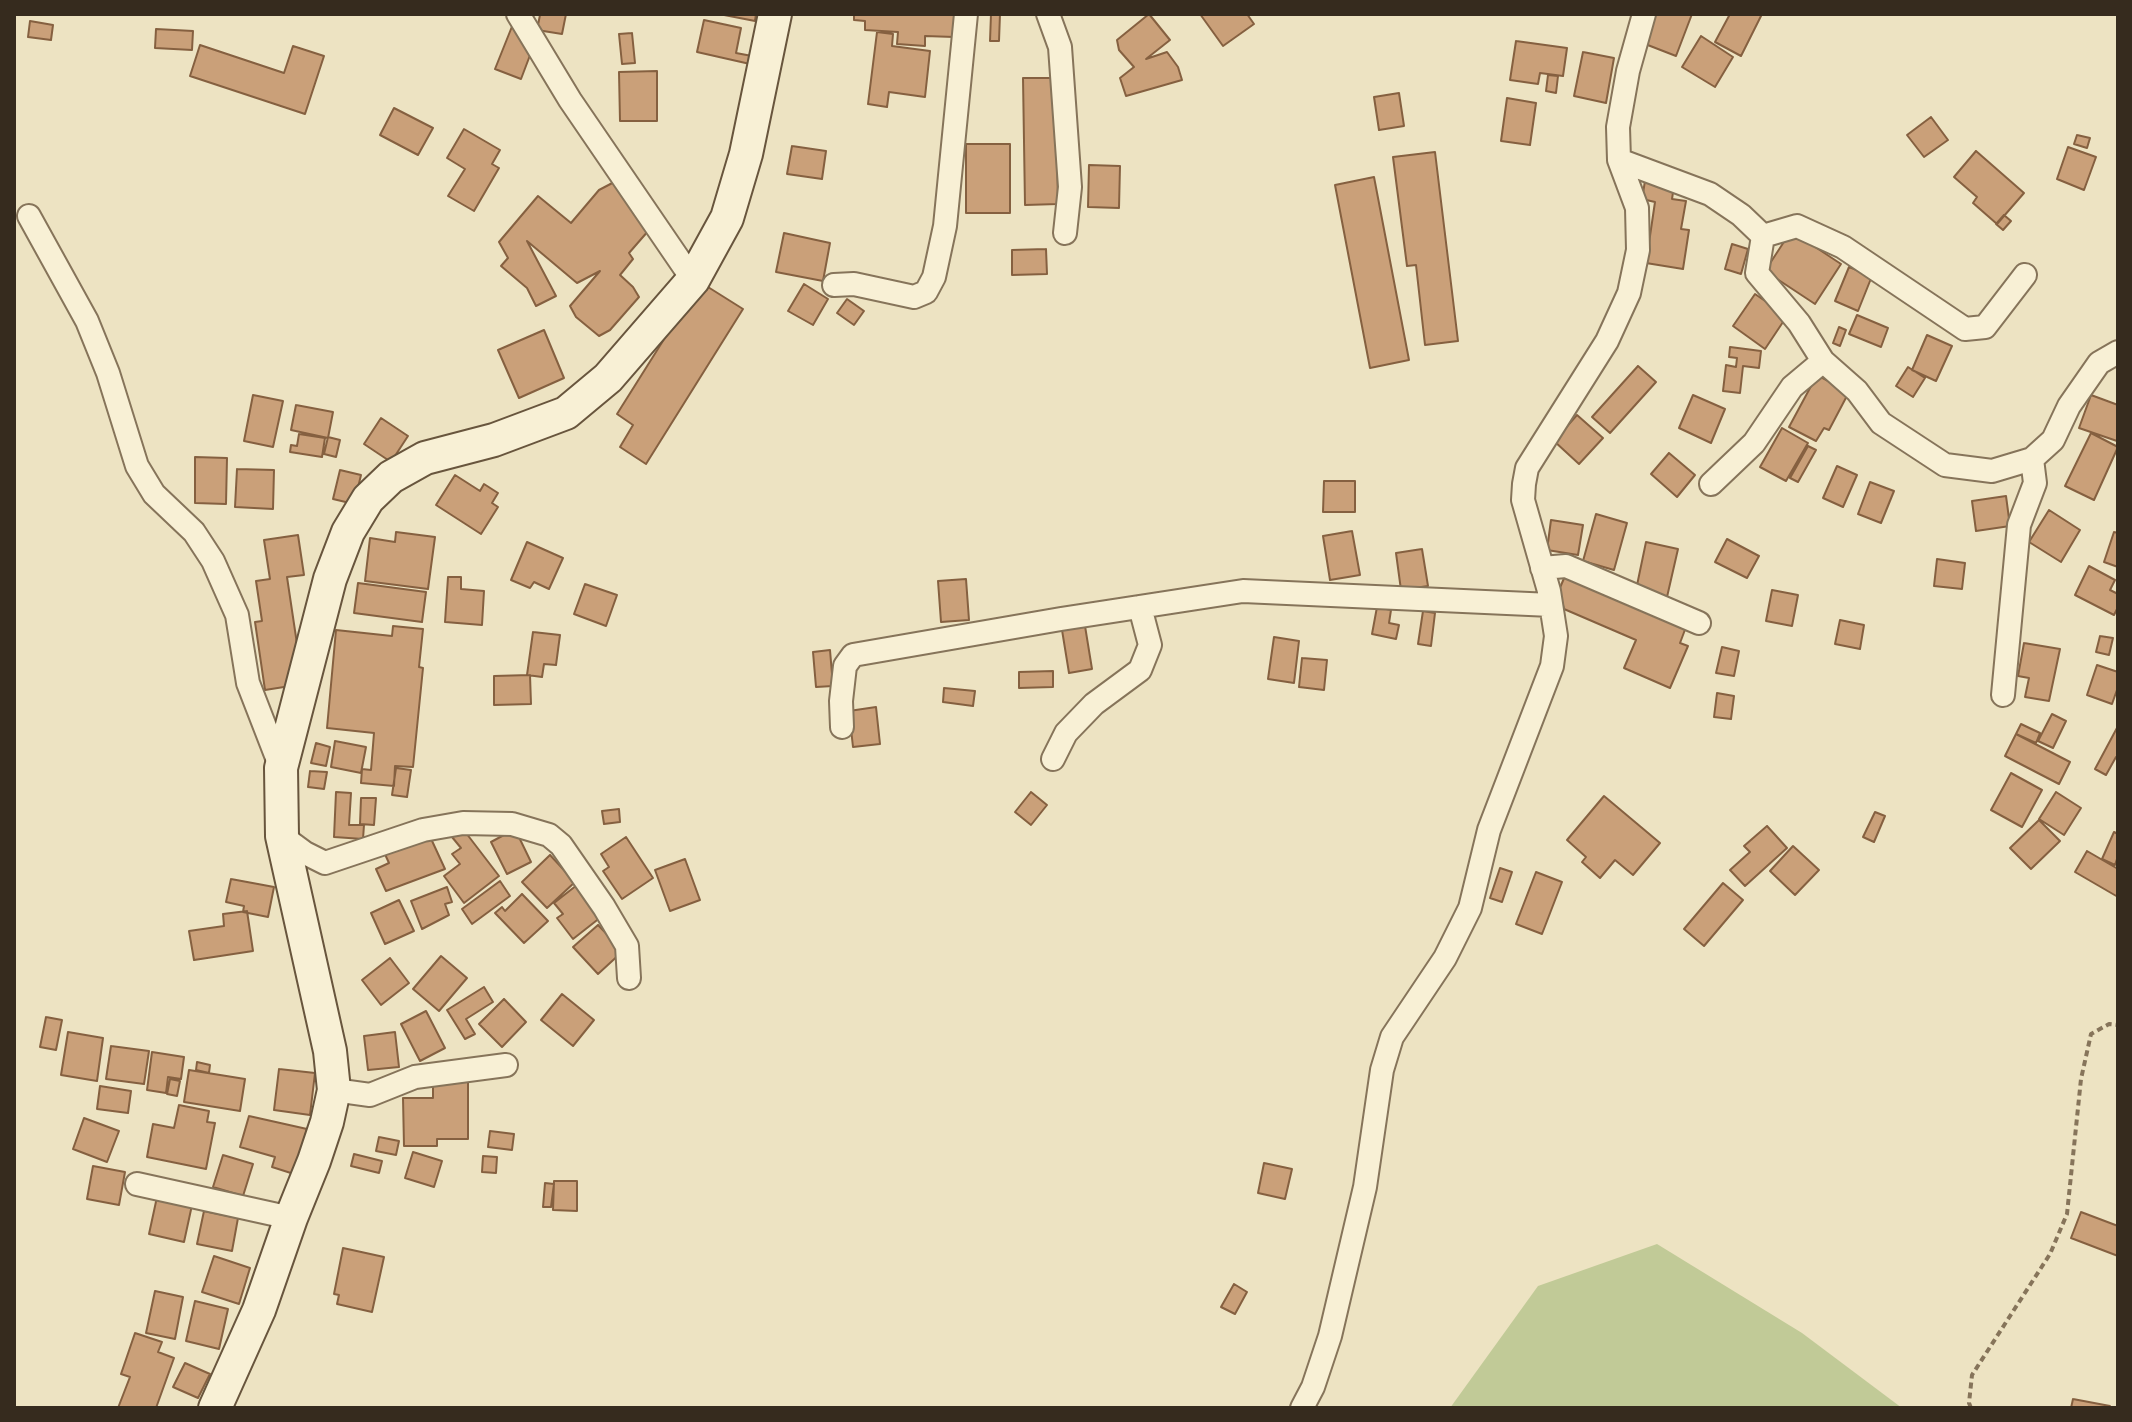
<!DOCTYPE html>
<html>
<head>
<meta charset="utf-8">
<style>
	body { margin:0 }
	#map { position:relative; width:2132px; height:1422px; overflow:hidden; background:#ede3c2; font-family:"Playfair Display",serif }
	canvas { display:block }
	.frame { position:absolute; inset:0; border:16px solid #362b1e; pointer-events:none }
</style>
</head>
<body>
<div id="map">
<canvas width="2132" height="1422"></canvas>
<div class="frame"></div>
</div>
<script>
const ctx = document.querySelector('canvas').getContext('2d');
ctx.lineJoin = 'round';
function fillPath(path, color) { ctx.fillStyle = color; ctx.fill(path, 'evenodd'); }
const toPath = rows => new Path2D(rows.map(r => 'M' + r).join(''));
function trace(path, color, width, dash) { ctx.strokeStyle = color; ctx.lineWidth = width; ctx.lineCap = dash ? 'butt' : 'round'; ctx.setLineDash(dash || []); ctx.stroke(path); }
const green = toPath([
	[1657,1244,1802,1333,1902,1408,1450,1408,1538,1286]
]);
const building = toPath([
	[535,14,566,14,562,34,537,30,540,15,535,14],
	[719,14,756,14,755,21,719,14],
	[854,14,956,14,954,37,925,36,925,46,897,44,898,32,865,30,865,21,854,20,854,14],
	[991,14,1000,14,999,41,990,41,991,14],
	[1149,14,1170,40,1146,59,1167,52,1178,67,1182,80,1126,96,1120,78,1134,67,1119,50,1117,40,1149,14],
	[1200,14,1247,14,1254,24,1223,46,1200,14],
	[1651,14,1692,14,1676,56,1640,42,1651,14],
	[1730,14,1762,14,1741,56,1715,42,1730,14],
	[704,20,741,28,736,53,752,56,750,64,697,52,704,20],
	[30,21,53,25,51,40,28,37,30,21],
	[513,24,532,50,521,79,495,69,513,24],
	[156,29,193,31,192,50,155,48,156,29],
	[877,32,893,34,892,46,930,51,925,97,889,92,887,107,868,104,877,32],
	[632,33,635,63,622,64,619,34,632,33],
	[1701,36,1733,57,1715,87,1682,67,1701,36],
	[1516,41,1567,48,1563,76,1540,73,1538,84,1510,80,1516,41],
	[200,45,284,73,293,46,324,56,305,114,190,76,200,45],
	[1583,52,1614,58,1606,103,1574,96,1583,52],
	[657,71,657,121,620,121,619,72,657,71],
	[1548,75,1558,76,1556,93,1546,91,1548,75],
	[1023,78,1056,78,1058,204,1025,205,1023,78],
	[1399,93,1404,126,1379,130,1374,97,1399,93],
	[1507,98,1536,103,1530,145,1501,141,1507,98],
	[394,108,433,128,418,155,380,135,394,108],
	[1931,117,1948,140,1924,157,1907,135,1931,117],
	[464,129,500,150,492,164,499,168,474,211,448,196,465,169,447,158,464,129],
	[2077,135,2090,138,2087,148,2074,144,2077,135],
	[966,144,1010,144,1010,213,966,213,966,144],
	[792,146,826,151,822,179,787,174,792,146],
	[2068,147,2096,157,2084,190,2057,179,2068,147],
	[1976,151,2024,193,1997,224,1973,203,1977,197,1954,177,1976,151],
	[1435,152,1458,341,1425,345,1416,265,1407,266,1393,157,1435,152],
	[1089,165,1120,166,1119,208,1088,207,1089,165],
	[1374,177,1409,360,1370,368,1335,185,1374,177],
	[618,180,649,230,629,253,633,259,620,275,633,287,639,297,610,330,599,336,576,317,570,306,600,271,577,283,527,241,556,296,536,306,527,288,501,266,508,258,499,242,538,196,571,223,599,190,618,180],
	[1645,181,1674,186,1672,199,1686,201,1681,229,1689,230,1683,269,1646,263,1655,202,1642,199,1645,181],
	[2004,215,2011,221,2003,230,1996,224,2004,215],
	[1791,231,1841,264,1815,304,1765,271,1791,231],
	[784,233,830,243,823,281,776,272,784,233],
	[1732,244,1748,249,1741,274,1725,269,1732,244],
	[1046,249,1047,274,1012,275,1012,250,1046,249],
	[1849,267,1872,276,1858,311,1835,301,1849,267],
	[700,282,743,309,646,464,620,447,633,425,617,414,700,282],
	[804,284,828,299,813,325,788,311,804,284],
	[1755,294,1787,316,1765,349,1733,326,1755,294],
	[847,299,864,311,854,325,837,313,847,299],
	[1857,315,1888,328,1881,347,1849,334,1857,315],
	[1839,327,1846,330,1840,346,1833,343,1839,327],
	[544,330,564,378,519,398,498,350,544,330],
	[1927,335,1952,346,1936,381,1912,370,1927,335],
	[1730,347,1761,351,1759,368,1743,366,1740,393,1723,391,1726,365,1736,367,1737,358,1729,357,1730,347],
	[1638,366,1656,382,1610,433,1592,417,1638,366],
	[1908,367,1925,378,1913,397,1896,386,1908,367],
	[1817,375,1849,392,1829,430,1824,428,1816,441,1789,427,1817,375],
	[253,395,283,401,273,447,244,441,253,395],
	[1693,395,1725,409,1711,443,1679,428,1693,395],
	[2091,395,2118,405,2117,441,2079,428,2091,395],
	[296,405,333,412,328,438,291,430,296,405],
	[1577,415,1603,438,1579,464,1554,441,1577,415],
	[381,418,408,436,391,462,364,444,381,418],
	[1782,428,1808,443,1786,481,1760,467,1782,428],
	[2091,433,2118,447,2094,500,2065,486,2091,433],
	[299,434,325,438,322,457,290,452,291,445,297,446,299,434],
	[328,437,340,440,336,457,324,454,328,437],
	[1808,446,1816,450,1798,482,1790,478,1808,446],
	[1669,453,1695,475,1677,497,1651,474,1669,453],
	[195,457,227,458,226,504,195,503,195,457],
	[1837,466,1857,475,1843,507,1823,498,1837,466],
	[237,469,274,470,273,509,235,507,237,469],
	[340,470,361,475,354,504,333,499,340,470],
	[455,475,480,491,484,484,498,493,492,503,498,507,481,534,436,505,455,475],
	[1324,481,1355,481,1355,512,1323,512,1324,481],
	[1870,482,1894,491,1881,523,1858,514,1870,482],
	[2006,496,2010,526,1976,531,1972,501,2006,496],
	[2049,510,2080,530,2061,562,2029,542,2049,510],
	[1596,514,1627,523,1614,570,1583,561,1596,514],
	[1551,520,1583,525,1578,555,1547,550,1551,520],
	[1352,531,1360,575,1330,580,1323,536,1352,531],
	[396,532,435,537,428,589,365,581,370,538,395,542,396,532],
	[2114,532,2118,533,2118,567,2104,562,2114,532],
	[298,535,304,575,287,577,303,684,265,690,255,622,262,621,256,581,270,579,264,540,298,535],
	[1727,539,1759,556,1747,578,1715,562,1727,539],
	[527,542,563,558,549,589,534,582,530,588,511,580,527,542],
	[1646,542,1678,549,1667,597,1636,590,1646,542],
	[1422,549,1428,586,1401,590,1396,553,1422,549],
	[1937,559,1965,563,1962,589,1934,586,1937,559],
	[2089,566,2115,580,2110,590,2118,594,2118,607,2114,615,2075,595,2089,566],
	[1565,576,1686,627,1680,643,1688,646,1670,688,1624,668,1636,640,1564,609,1559,590,1565,576],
	[448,577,461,577,461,589,484,591,482,625,445,622,448,577],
	[966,579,969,620,941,622,938,581,966,579],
	[358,583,426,592,422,622,354,613,358,583],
	[585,584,617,595,606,626,574,614,585,584],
	[1772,590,1798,595,1792,626,1766,621,1772,590],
	[1377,607,1391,610,1389,623,1399,625,1396,639,1372,634,1377,607],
	[1423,611,1435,613,1431,646,1418,644,1423,611],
	[1840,620,1864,625,1860,649,1835,644,1840,620],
	[393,626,423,629,419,667,423,668,413,767,395,766,394,786,361,783,362,769,371,770,374,733,327,728,336,630,392,636,393,626],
	[1085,626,1092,669,1069,673,1062,630,1085,626],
	[533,632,560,635,556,665,544,664,542,677,527,675,533,632],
	[2100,636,2113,638,2109,655,2096,652,2100,636],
	[1274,637,1299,641,1294,683,1268,679,1274,637],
	[2024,643,2060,649,2049,701,2025,697,2029,678,2018,676,2024,643],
	[1722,647,1739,651,1734,676,1716,673,1722,647],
	[830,650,833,686,816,687,813,652,830,650],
	[1302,658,1327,660,1324,690,1299,687,1302,658],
	[2097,665,2118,672,2118,687,2112,704,2087,695,2097,665],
	[1053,671,1053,687,1019,688,1019,672,1053,671],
	[530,675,531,704,494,705,494,676,530,675],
	[944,688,975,691,973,706,943,702,944,688],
	[1717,693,1734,696,1731,719,1714,717,1717,693],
	[876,707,880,744,853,747,849,711,876,707],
	[2052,714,2066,721,2053,748,2038,741,2052,714],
	[2021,724,2040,733,2036,743,2016,734,2021,724],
	[2118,726,2118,758,2116,757,2106,775,2095,769,2118,726],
	[2016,734,2070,762,2059,784,2005,756,2016,734],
	[335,741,366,747,361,773,331,767,335,741],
	[316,743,330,747,326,766,311,763,316,743],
	[396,768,411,770,407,797,392,795,396,768],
	[310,771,327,772,324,789,308,787,310,771],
	[2011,773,2042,790,2022,827,1991,810,2011,773],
	[336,792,351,793,349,825,364,825,363,839,334,837,336,792],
	[1031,792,1047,805,1031,825,1015,812,1031,792],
	[2056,792,2081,808,2064,835,2039,819,2056,792],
	[1604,796,1660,843,1633,875,1615,860,1600,878,1582,862,1586,857,1567,840,1604,796],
	[361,798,376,798,374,825,360,824,361,798],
	[619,809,620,822,604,824,602,811,619,809],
	[1875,812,1885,816,1874,842,1863,837,1875,812],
	[2039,820,2060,841,2031,869,2010,848,2039,820],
	[1767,826,1787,848,1745,886,1730,870,1750,852,1744,846,1767,826],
	[463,829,499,876,464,903,444,876,460,864,452,854,461,848,452,837,463,829],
	[515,829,531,862,507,874,491,842,515,829],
	[427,830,445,869,386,891,376,869,389,863,383,850,427,830],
	[2114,832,2118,834,2118,856,2115,865,2102,859,2114,832],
	[626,837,653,878,622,899,603,871,609,867,601,854,626,837],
	[1793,846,1819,870,1795,895,1770,871,1793,846],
	[2087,851,2118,869,2118,897,2075,872,2087,851],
	[550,855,575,882,547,908,522,882,550,855],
	[685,859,700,900,670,911,655,870,685,859],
	[1500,868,1512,872,1502,902,1490,898,1500,868],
	[1536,872,1562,882,1542,934,1516,924,1536,872],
	[231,879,274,887,268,917,243,912,244,906,226,902,231,879],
	[500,881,510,896,472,924,462,909,500,881],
	[1723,883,1743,900,1704,946,1684,929,1723,883],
	[577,885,601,917,573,939,557,918,563,914,554,903,577,885],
	[447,887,452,902,445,904,449,915,422,929,411,901,447,887],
	[522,894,548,921,524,943,495,913,502,907,505,911,522,894],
	[399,900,414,931,385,944,371,913,399,900],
	[247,911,253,951,194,960,189,931,224,926,223,914,247,911],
	[598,925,623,951,598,974,573,947,598,925],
	[441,956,467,978,439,1011,413,989,441,956],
	[390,958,409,983,381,1005,362,980,390,958],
	[484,987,493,1002,466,1019,475,1034,465,1039,447,1010,484,987],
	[562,994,594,1020,573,1046,541,1020,562,994],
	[504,999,526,1022,502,1047,479,1024,504,999],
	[426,1011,445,1048,420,1061,401,1024,426,1011],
	[46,1017,62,1020,56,1050,40,1047,46,1017],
	[68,1032,103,1038,97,1081,61,1075,68,1032],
	[395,1032,399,1067,368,1070,364,1036,395,1032],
	[111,1046,149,1051,144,1084,106,1079,111,1046],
	[152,1052,184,1057,181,1079,168,1077,166,1093,147,1090,152,1052],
	[197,1062,210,1065,209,1073,196,1070,197,1062],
	[279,1069,315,1073,310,1115,274,1110,279,1069],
	[189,1070,245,1079,240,1111,184,1102,189,1070],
	[468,1076,468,1139,437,1139,437,1146,404,1146,403,1098,433,1098,433,1077,468,1076],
	[170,1079,180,1081,177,1096,167,1094,170,1079],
	[100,1086,131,1091,128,1113,97,1109,100,1086],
	[179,1105,209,1111,207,1122,215,1123,206,1169,147,1157,153,1124,174,1128,179,1105],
	[249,1116,307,1129,294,1174,272,1167,275,1157,240,1147,249,1116],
	[84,1118,119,1131,107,1162,73,1149,84,1118],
	[490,1131,514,1134,512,1150,488,1147,490,1131],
	[379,1137,399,1141,396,1155,376,1151,379,1137],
	[413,1152,442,1161,434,1187,405,1178,413,1152],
	[354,1154,382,1161,379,1173,351,1166,354,1154],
	[223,1155,253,1164,243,1196,213,1187,223,1155],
	[483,1156,497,1157,496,1173,482,1172,483,1156],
	[1264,1163,1292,1169,1285,1199,1258,1193,1264,1163],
	[93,1166,125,1172,119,1205,87,1199,93,1166],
	[554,1181,577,1181,577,1211,553,1210,554,1181],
	[545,1183,554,1184,551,1207,543,1207,545,1183],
	[157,1197,192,1205,184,1242,149,1234,157,1197],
	[204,1211,238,1218,232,1251,197,1244,204,1211],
	[2081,1212,2118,1226,2118,1256,2071,1238,2081,1212],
	[343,1248,384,1257,372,1312,337,1304,339,1295,334,1294,343,1248],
	[214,1256,250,1268,239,1304,202,1292,214,1256],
	[1234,1284,1247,1292,1235,1314,1221,1307,1234,1284],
	[155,1291,183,1297,175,1339,146,1333,155,1291],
	[195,1301,228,1309,219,1349,186,1341,195,1301],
	[135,1333,162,1342,158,1352,174,1358,156,1408,118,1408,130,1377,121,1374,135,1333],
	[185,1363,210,1374,198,1398,173,1387,185,1363],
	[2073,1399,2110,1406,2109,1408,2071,1408,2073,1399]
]);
const path = toPath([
	[1971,1408,1969,1403,1972,1375,2050,1254,2067,1214,2081,1079,2091,1034,2109,1024,2118,1025]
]);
const minor = toPath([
	[518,14,570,100,693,280],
	[1048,14,1060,47,1070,187,1065,233],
	[1619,160,1710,194,1741,215,1763,236,1757,273,1799,323,1823,361,1857,391,1881,423,1945,465,1992,471,2032,459,2053,440,2069,406,2099,363,2118,352],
	[29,216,87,321,108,373,137,466,154,494,194,532,213,561,237,615,248,683,281,768],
	[1763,236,1797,226,1843,247,1965,329,1985,327,2025,275],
	[834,285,854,284,914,297,926,292,934,277,945,226,966,14],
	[1711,484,1754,443,1792,387,1823,361],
	[1542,568,1566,566,1699,623],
	[2003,695,2019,525,2035,483,2032,459],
	[842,727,841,701,845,666,853,655,1061,619,1243,591,1551,605],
	[1053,759,1066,733,1094,704,1140,670,1150,645,1140,607],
	[282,836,305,853,325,863,423,830,463,823,512,824,549,835,561,845,604,907,627,946,629,978],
	[334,1090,370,1095,415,1077,506,1065],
	[137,1184,291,1218],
	[1302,1408,1313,1387,1330,1336,1365,1187,1382,1070,1392,1037,1445,958,1470,908,1489,830,1552,666,1556,636,1549,591,1523,500,1524,484,1527,468,1607,341,1629,293,1638,250,1637,208,1619,160,1618,127,1628,71,1644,14]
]);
const secondary = toPath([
	[215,1408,259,1310,291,1218,314,1161,327,1122,334,1090,330,1051,282,836,281,768,330,579,348,532,368,499,391,477,425,458,494,440,566,413,608,378,693,280,727,218,746,154,775,14]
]);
fillPath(green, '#c1ca97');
fillPath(building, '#caa079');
trace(building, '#856040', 2);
trace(minor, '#86745a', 26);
trace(secondary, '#68553d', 36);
trace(path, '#86745a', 4, [6, 4]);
trace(minor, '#f8f0d5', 22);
trace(secondary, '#f8f0d5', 32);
</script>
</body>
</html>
